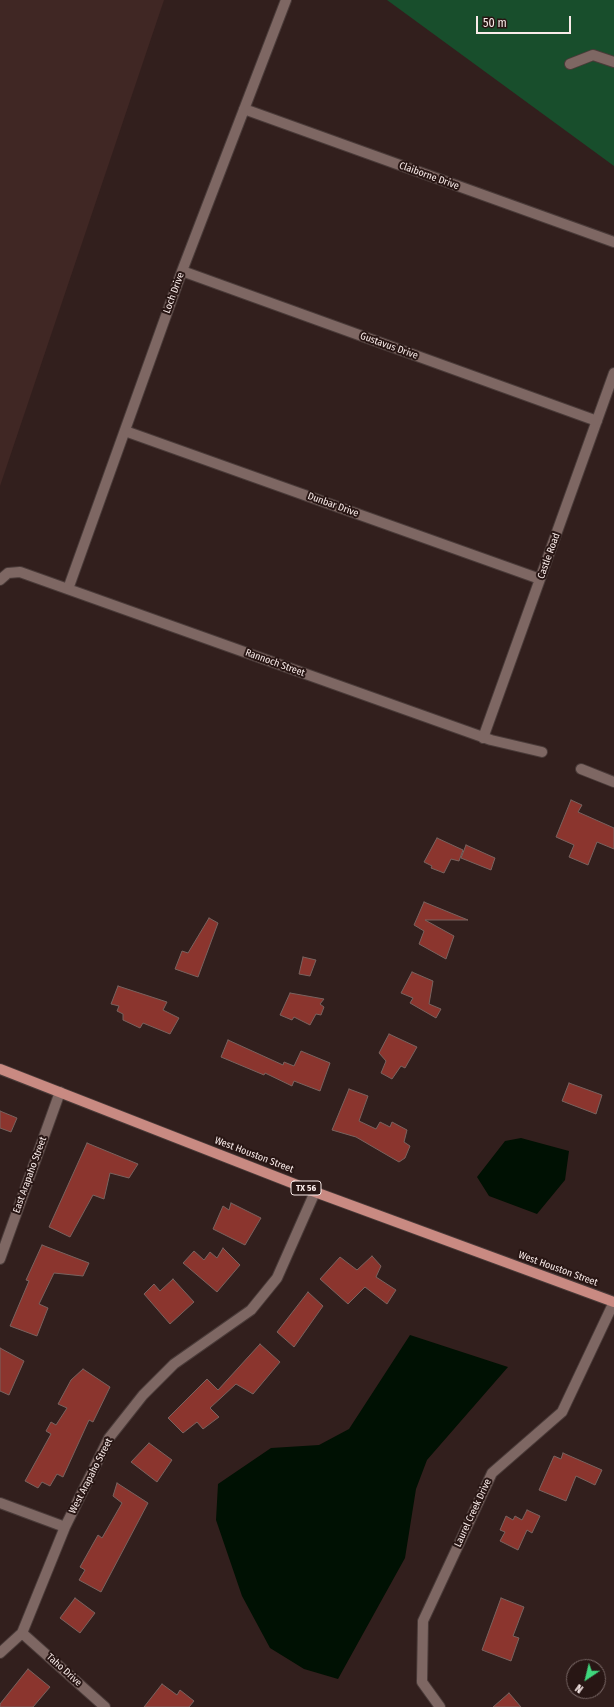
<!DOCTYPE html>
<html>
<head>
<meta charset="utf-8">
<style>
	body { margin:0 }
	#map { position:relative; width:614px; height:1707px; overflow:hidden; background:#321f1d; font-family:"Fira Sans Condensed",sans-serif }
	canvas { display:block }
	.north { position:absolute; left:566px; top:1659px; width:40px; height:40px; box-sizing:border-box; background:#281614; border:1px solid #7c6b69; border-radius:50%; rotate:215deg; font-size:11px; font-weight:700; line-height:16px; text-align:center; color:#f9ebe9 }
	.north::after { content:''; display:block; margin:auto; width:14px; height:18px; background:#3fd77d; clip-path:polygon(50% 0,100% 100%,50% 72%,0 100%) }
	.scale { position:absolute; left:476px; top:16px; width:95px; height:18px; box-sizing:border-box; border:2px solid #f9ebe9; border-top:0; padding-left:5px; font-size:12px; line-height:14px; white-space:nowrap; color:#f9ebe9; -webkit-text-stroke:3px #281614; paint-order:stroke }
</style>
</head>
<body>
<div id="map">
<canvas width="614" height="1707"></canvas>
<div class="north">N</div>
<div class="scale">50 m</div>
</div>
<script>
const ctx = document.querySelector('canvas').getContext('2d');
ctx.lineJoin = 'round';
function fillPath(path, color) { ctx.fillStyle = color; ctx.fill(path, 'evenodd'); }
const toPath = rows => new Path2D(rows.map(r => 'M' + r).join(''));
function trace(path, color, width, dash) { ctx.strokeStyle = color; ctx.lineWidth = width; ctx.lineCap = dash ? 'butt' : 'round'; ctx.setLineDash(dash || []); ctx.stroke(path); }
function write(font, color, halo, rows, align = 'center') {
  ctx.font = font + ' "Fira Sans Condensed",sans-serif'; ctx.lineWidth = 4; ctx.setLineDash([]); ctx.textBaseline = 'middle'; ctx.strokeStyle = halo; ctx.fillStyle = color; for (const [text, x, y, turn = 0] of rows) {
    ctx.save(); ctx.translate(x, y); ctx.rotate((+turn || 0) * Math.PI / 180); ctx.textAlign = isNaN(turn) ? turn : align; if (halo) ctx.strokeText(text, 0, 0); ctx.fillText(text, 0, 0); ctx.restore();
  }
}
const built = toPath([
	[0,0,164,0,0,486]
]);
const green = toPath([
	[387,0,614,0,614,166]
]);
const water = toPath([
	[521,1138,569,1151,565,1180,537,1214,489,1196,477,1177,505,1141],
	[410,1335,508,1367,427,1460,416,1489,405,1558,338,1679,304,1669,270,1648,242,1596,216,1520,218,1484,271,1448,319,1445,349,1429]
]);
const building = toPath([
	[571,800,582,805,578,812,614,828,614,849,597,842,588,865,569,857,574,845,556,837,571,800],
	[437,838,463,850,459,861,451,859,444,873,431,868,432,866,424,862,437,838],
	[466,845,495,858,491,870,461,858,466,845],
	[424,902,468,920,425,920,454,936,446,959,419,944,424,931,414,925,424,902],
	[209,918,218,923,198,977,175,969,182,951,188,953,209,918],
	[303,957,316,960,310,976,299,974,303,957],
	[412,972,433,981,429,1004,441,1009,436,1018,410,1003,413,998,401,993,412,972],
	[118,986,167,1002,163,1010,179,1018,170,1034,143,1023,140,1028,123,1020,123,1014,117,1011,119,1006,111,1004,118,986],
	[290,993,324,999,320,1004,324,1007,321,1015,316,1014,310,1025,294,1017,292,1020,280,1015,290,993],
	[389,1034,417,1047,405,1068,401,1066,392,1079,381,1073,386,1061,379,1053,389,1034],
	[228,1040,283,1065,284,1062,294,1066,301,1051,330,1063,320,1091,294,1081,292,1086,265,1073,264,1075,221,1057,228,1040],
	[569,1083,602,1095,596,1114,562,1101,569,1083],
	[349,1089,368,1096,359,1121,376,1129,380,1122,390,1127,392,1122,407,1130,404,1142,410,1146,405,1158,399,1162,356,1137,332,1130,349,1089],
	[0,1111,17,1118,11,1132,0,1128,0,1111],
	[87,1143,138,1164,129,1178,110,1173,104,1199,93,1195,70,1237,49,1227,87,1143],
	[231,1203,261,1218,245,1245,213,1229,223,1206,229,1210,231,1203],
	[42,1245,89,1263,83,1276,54,1273,39,1304,48,1308,37,1336,10,1326,29,1281,26,1280,42,1245],
	[223,1248,240,1265,217,1292,183,1263,194,1251,204,1260,210,1252,217,1258,223,1248],
	[372,1256,381,1266,376,1277,396,1290,387,1304,365,1287,348,1304,320,1279,340,1257,357,1270,372,1256],
	[173,1279,194,1302,170,1324,144,1294,154,1284,160,1291,173,1279],
	[308,1292,323,1306,294,1347,277,1332,308,1292],
	[260,1344,280,1362,253,1394,236,1384,210,1408,219,1417,203,1429,197,1422,183,1433,168,1418,207,1379,218,1390,260,1344],
	[0,1348,24,1361,9,1395,0,1391,0,1348],
	[83,1369,110,1387,93,1422,89,1420,63,1477,57,1474,50,1486,42,1482,38,1488,25,1481,51,1434,46,1431,51,1422,56,1425,67,1408,58,1404,71,1380,83,1369],
	[149,1443,172,1460,157,1482,131,1462,149,1443],
	[563,1453,602,1470,595,1485,576,1476,566,1501,539,1490,554,1456,561,1459,563,1453],
	[117,1483,148,1503,101,1592,79,1580,85,1570,80,1567,98,1535,102,1538,122,1503,113,1496,117,1483],
	[527,1510,540,1516,532,1533,527,1530,518,1550,500,1541,505,1532,500,1530,506,1516,513,1520,515,1516,522,1520,527,1510],
	[75,1598,95,1613,80,1633,60,1618,75,1598],
	[501,1598,524,1607,513,1636,519,1638,511,1661,482,1650,501,1598],
	[28,1669,50,1687,33,1707,0,1707,0,1704,28,1669],
	[162,1684,177,1695,180,1690,194,1701,189,1707,144,1707,162,1684],
	[509,1693,521,1707,493,1707,509,1693]
]);
const minor = toPath([
	[570,64,593,55,614,62],
	[244,109,614,242],
	[182,271,597,421],
	[125,431,540,579],
	[0,580,8,573,20,572,491,740,542,752],
	[68,589,182,271,286,0],
	[483,738,614,373],
	[581,769,614,782],
	[0,1259,60,1092],
	[0,1503,65,1527],
	[22,1633,105,1707],
	[0,1653,22,1633,65,1527,109,1438,143,1395,174,1364,251,1310,277,1278,315,1192],
	[440,1707,422,1682,423,1621,492,1473,562,1412,614,1302]
]);
const primary = toPath([
	[0,1069,315,1192,614,1302]
]);
const shields = [
	[306,1188,30]
];
const shieldNames = [
	["TX 56",306,1188]
];
const streetNames = [
	["Claiborne Drive",429,176,20],
	["Loch Drive",174,293,-70],
	["Gustavus Drive",389,346,20],
	["Dunbar Drive",333,505,20],
	["Castle Road",549,556,-70],
	["Rannoch Street",275,663,20],
	["West Houston Street",254,1155,21],
	["East Arapaho Street",30,1175,-70],
	["West Houston Street",558,1269,20],
	["West Arapaho Street",91,1476,-63],
	["Laurel Creek Drive",473,1513,-65],
	["Taho Drive",64,1670,42]
];
fillPath(built, '#402724');
fillPath(green, '#184e2c');
fillPath(water, '#001103');
fillPath(building, '#8b352e');
trace(building, '#79635f', 1);
trace(minor, '#4a3b39', 12);
trace(primary, '#4a3b39', 12);
trace(minor, '#7e6763', 10);
trace(primary, '#c98a82', 10);
for (const [x, y, w] of shields) { const box = new Path2D(); box.roundRect(x - w / 2, y - 7, w, 14, 3); ctx.fillStyle = '#281614'; ctx.fill(box); trace(box, '#f9ebe9', 1); }
write('bold 9px', '#f9ebe9', null, shieldNames);
write('10px', '#f9ebe9', '#281614', streetNames);
</script>
</body>
</html>
